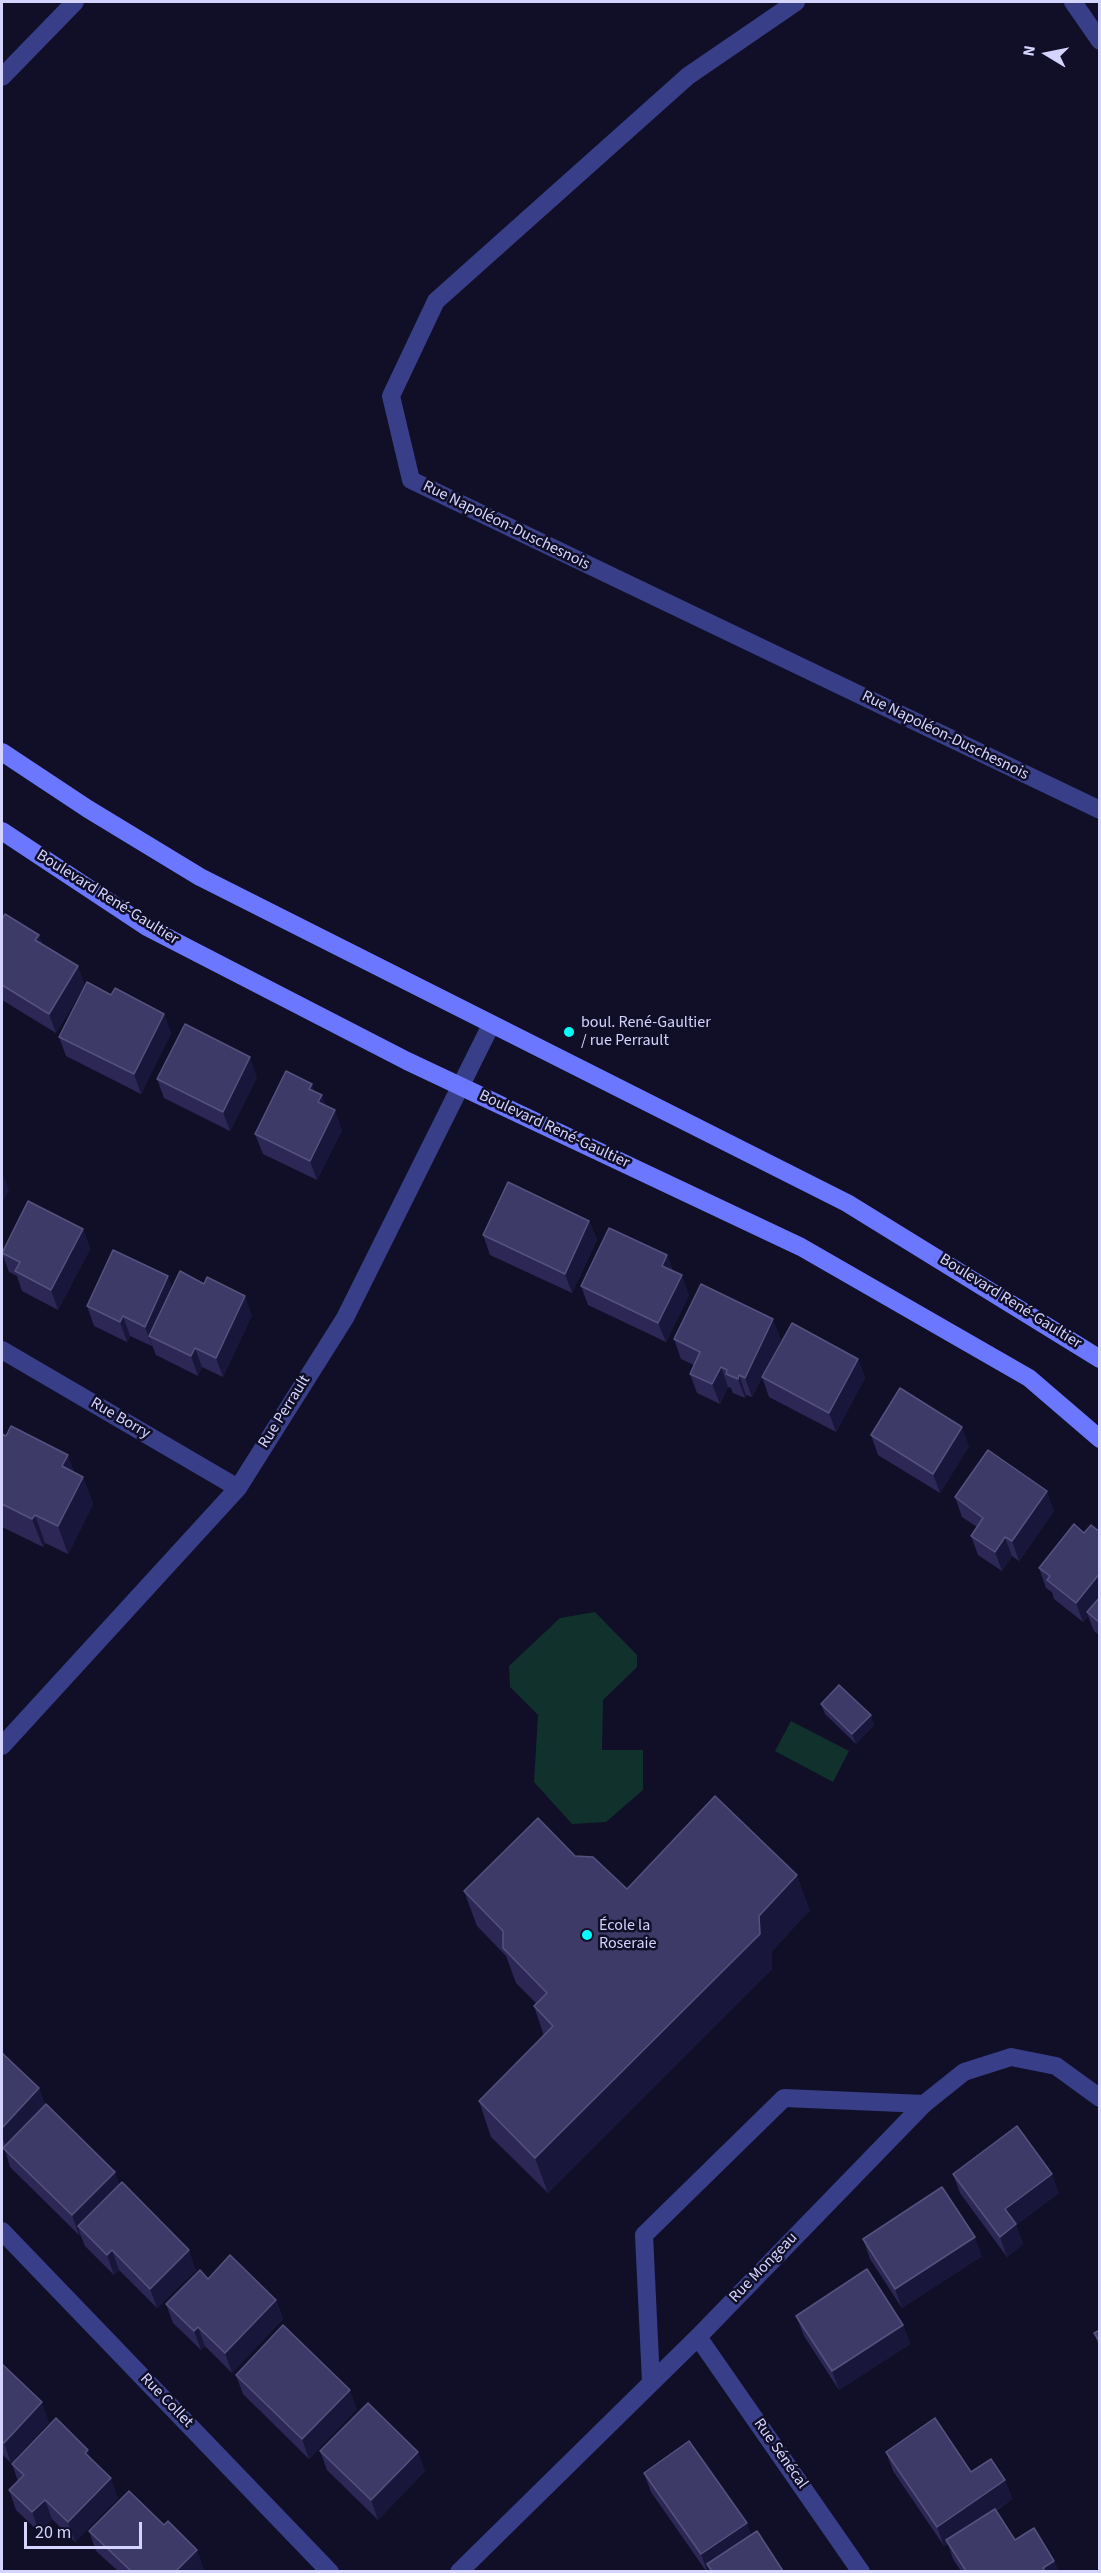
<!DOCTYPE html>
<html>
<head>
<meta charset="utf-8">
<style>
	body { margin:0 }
	#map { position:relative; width:1101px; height:2573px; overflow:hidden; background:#100f27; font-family:"Source Sans 3",sans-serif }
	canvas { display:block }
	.frame { position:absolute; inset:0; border:3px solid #d5d4ff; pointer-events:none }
	.north { position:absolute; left:1017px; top:24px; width:60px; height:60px; -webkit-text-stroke:4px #100f27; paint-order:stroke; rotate:280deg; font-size:16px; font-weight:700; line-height:24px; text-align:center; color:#d5d4ff }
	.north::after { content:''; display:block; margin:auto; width:21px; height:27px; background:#d5d4ff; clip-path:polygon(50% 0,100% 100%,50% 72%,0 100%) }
	.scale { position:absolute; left:24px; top:2522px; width:118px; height:27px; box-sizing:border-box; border:3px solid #d5d4ff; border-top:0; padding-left:8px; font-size:18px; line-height:21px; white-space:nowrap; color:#d5d4ff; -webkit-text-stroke:4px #100f27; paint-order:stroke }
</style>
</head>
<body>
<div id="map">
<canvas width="1101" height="2573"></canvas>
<div class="frame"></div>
<div class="north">N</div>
<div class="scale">20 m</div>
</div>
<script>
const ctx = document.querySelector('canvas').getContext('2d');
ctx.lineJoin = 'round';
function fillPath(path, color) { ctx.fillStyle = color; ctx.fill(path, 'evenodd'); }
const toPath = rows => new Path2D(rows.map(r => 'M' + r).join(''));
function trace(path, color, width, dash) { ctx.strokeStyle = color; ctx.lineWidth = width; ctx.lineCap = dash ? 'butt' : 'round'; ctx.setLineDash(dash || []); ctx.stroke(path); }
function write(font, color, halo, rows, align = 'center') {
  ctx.font = font + ' "Source Sans 3",sans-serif'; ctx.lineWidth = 5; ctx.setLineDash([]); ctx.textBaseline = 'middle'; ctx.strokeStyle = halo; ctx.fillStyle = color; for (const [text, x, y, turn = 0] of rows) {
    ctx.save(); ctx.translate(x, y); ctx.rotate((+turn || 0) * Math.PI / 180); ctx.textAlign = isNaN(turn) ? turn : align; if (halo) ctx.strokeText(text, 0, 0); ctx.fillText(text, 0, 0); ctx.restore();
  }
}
const green = toPath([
	[595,1612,637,1655,637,1667,603,1700,602,1750,643,1750,643,1790,606,1822,572,1824,534,1782,538,1715,510,1687,509,1666,560,1618],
	[791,1721,849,1751,833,1782,775,1751]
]);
const lane = toPath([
	[651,2382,644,2235,784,2098,924,2104]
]);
const street = toPath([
	[796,2,688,76,436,301,391,396,411,480,1100,810],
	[1073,2,1100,41],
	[2,77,75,2],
	[2,1350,238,1488],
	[2,1746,238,1488,345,1318,491,1025],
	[2,2231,330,2572],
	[698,2337,861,2572],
	[459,2572,698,2337,924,2104,964,2072,1011,2057,1056,2066,1100,2098]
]);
const secondary = toPath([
	[2,752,88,809,200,877,847,1203,1100,1359],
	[2,831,147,927,407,1061,801,1247,1029,1378,1100,1439]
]);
const wall = toPath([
	[2,919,39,935,42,944,85,985,56,1033,2,1000],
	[111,995,164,1014,171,1033,141,1094,66,1056,59,1037],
	[257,1077,230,1131,164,1098,157,1079],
	[315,1092,342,1130,317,1180,263,1154,255,1134],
	[589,1221,597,1240,572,1293,490,1255,483,1235],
	[83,1229,90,1249,58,1310,22,1291,17,1276,9,1272,2,1253],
	[667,1255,673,1271,689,1295,666,1342,588,1305,581,1286],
	[172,1287,252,1315,223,1377,202,1367,198,1376,156,1355,152,1345,152,1346,130,1336,127,1342,94,1326,87,1306],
	[674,1339,781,1339,762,1377,858,1359,865,1378,836,1432,769,1397,762,1377,752,1397,746,1395,745,1398,733,1393,731,1388,728,1387,720,1404,697,1393,690,1374,694,1365,681,1359],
	[2,1434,83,1477,93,1504,68,1554,45,1543,43,1547,2,1527],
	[871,1435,969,1446,940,1493,878,1455],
	[955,1497,1054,1511,1019,1561,1012,1556,1002,1571,978,1555,971,1536,977,1527,962,1517],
	[1100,1532,1100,1636,1094,1631,1088,1616,1083,1622,1054,1599,1052,1592,1046,1588,1039,1568,1084,1533],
	[821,1704,871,1715,874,1725,856,1744,825,1714],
	[575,1856,627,1889,810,1910,772,1951,772,1969,548,2193,491,2137,479,2101,544,2036,534,2006,536,2003,516,1983,506,1956,477,1926,464,1891],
	[2,2053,39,2088,45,2105,196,2270,157,2308,119,2270,114,2275,85,2246,80,2234,79,2235,10,2167,4,2147,2,2145],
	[953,2174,1059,2193,1016,2225,1023,2244,1007,2257,960,2193],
	[863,2239,982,2256,902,2308,870,2259],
	[208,2279,276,2300,283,2319,232,2373,205,2346,201,2350,173,2323,166,2304],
	[796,2316,903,2325,910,2344,839,2390,804,2336],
	[1100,2330,1100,2349,1094,2333],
	[2,2364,49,2422,11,2463,2,2454],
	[236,2375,357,2409,309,2459,243,2394],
	[320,2451,425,2471,378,2520,327,2470],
	[886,2452,1005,2480,1012,2499,996,2511,1015,2540,1054,2561,1058,2571,961,2571,953,2559,948,2544,944,2546,893,2471],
	[91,2459,118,2498,75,2542,52,2519,39,2532,16,2510,9,2490,18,2481,12,2464],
	[644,2473,751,2535,783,2571,706,2571,651,2492],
	[89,2531,204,2569,202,2571,118,2571,96,2551]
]);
const shadedWall = toPath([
	[39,935,46,955,35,940],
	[78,966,85,985,56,1033,49,1014],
	[164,1014,171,1033,141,1094,134,1074],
	[250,1057,257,1077,230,1131,223,1112],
	[312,1084,318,1101,322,1095,329,1115,325,1121,309,1089],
	[335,1110,342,1130,317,1180,310,1161],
	[2,1171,9,1190,2,1204],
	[589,1221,597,1240,572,1293,565,1274],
	[83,1229,90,1249,58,1310,51,1290],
	[667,1255,674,1275,662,1266],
	[682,1275,689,1295,666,1342,658,1323],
	[168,1276,175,1295,149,1336,152,1345,152,1346,145,1327],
	[245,1296,252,1315,223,1377,216,1358],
	[123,1316,130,1336,127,1342,120,1322],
	[773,1319,781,1339,752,1397,745,1378],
	[195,1348,202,1367,198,1376,191,1356],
	[858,1359,865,1378,836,1432,829,1413],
	[721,1367,728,1387,720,1404,712,1384],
	[739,1375,746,1395,745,1398,738,1379],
	[962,1427,969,1446,940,1493,933,1474],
	[68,1455,78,1483,62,1466],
	[83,1477,93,1504,68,1554,58,1526],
	[1047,1491,1054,1511,1019,1561,1012,1541],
	[35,1515,45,1543,43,1547,32,1519],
	[1005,1537,1012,1556,1002,1571,995,1552],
	[1100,1573,1100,1601,1087,1612,1088,1616,1083,1622,1076,1603],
	[871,1715,874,1725,856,1744,852,1734],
	[797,1875,810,1910,772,1951,772,1969,548,2193,535,2158],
	[39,2088,46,2108,7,2150,2,2136,2,2128],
	[115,2172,122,2191,78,2226,80,2234,79,2235,72,2215],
	[1052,2174,1059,2193,1016,2225,1023,2244,1007,2257,1000,2237,1005,2209],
	[975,2237,982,2256,902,2308,895,2289],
	[112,2250,119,2270,114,2275,107,2255],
	[189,2250,196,2270,157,2308,150,2289],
	[276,2300,283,2319,232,2373,225,2353],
	[903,2325,910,2344,839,2390,832,2371],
	[198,2327,205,2346,201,2350,194,2331],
	[350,2390,357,2409,309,2459,302,2439],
	[42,2402,49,2422,11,2463,4,2443],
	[88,2450,95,2469,85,2453],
	[418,2452,425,2471,378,2520,371,2500],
	[111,2478,118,2498,75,2542,68,2522],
	[1005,2480,1012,2499,948,2543,946,2540,948,2544,944,2546,937,2527],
	[45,2500,52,2519,39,2532,32,2512],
	[747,2523,754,2543,707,2564,710,2571,707,2571,701,2554],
	[197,2550,204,2569,202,2571,176,2571],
	[1054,2561,1058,2571,1044,2571,1043,2568]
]);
const building = toPath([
	[5,914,39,935,35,940,78,966,49,1014,2,985,2,919,5,914],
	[87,982,111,995,115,988,164,1014,134,1074,59,1037,87,982],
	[185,1024,250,1057,223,1112,157,1079,185,1024],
	[286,1071,312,1084,309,1089,322,1095,318,1102,335,1110,310,1161,255,1134,286,1071],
	[508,1182,589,1221,565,1274,483,1235,508,1182],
	[28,1201,83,1229,51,1290,15,1271,20,1262,2,1253,28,1201],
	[609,1228,667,1255,662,1266,682,1275,658,1323,581,1286,609,1228],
	[113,1250,168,1276,145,1327,123,1316,120,1322,87,1306,113,1250],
	[180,1271,204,1284,207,1277,245,1296,216,1358,195,1348,191,1356,149,1336,180,1271],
	[701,1284,773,1319,745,1378,739,1375,738,1379,726,1374,727,1370,721,1367,712,1384,690,1374,700,1352,674,1339,701,1284],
	[792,1323,858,1359,829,1413,762,1377,792,1323],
	[900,1388,962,1427,933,1474,871,1435,900,1388],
	[11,1426,68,1455,62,1466,83,1477,58,1526,35,1515,32,1519,2,1504,2,1434,6,1436,11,1426],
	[988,1450,1047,1491,1012,1541,1005,1537,995,1552,971,1536,983,1518,955,1497,988,1450],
	[1074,1524,1084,1533,1091,1525,1100,1532,1100,1573,1076,1603,1047,1580,1050,1576,1039,1568,1074,1524],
	[1100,1597,1100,1623,1087,1612,1100,1597],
	[839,1685,871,1715,852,1734,821,1704,839,1685],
	[715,1796,797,1875,759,1916,760,1934,535,2158,479,2101,553,2026,534,2006,547,1993,503,1948,503,1931,464,1891,538,1818,575,1856,593,1857,627,1889,715,1796],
	[2,2053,39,2088,2,2128,2,2053],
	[46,2104,115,2172,72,2215,3,2148,46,2104],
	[1017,2126,1052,2174,1005,2209,1016,2224,1000,2237,953,2174,1017,2126],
	[122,2182,189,2250,150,2289,112,2250,107,2255,78,2226,122,2182],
	[942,2187,975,2237,895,2289,863,2239,942,2187],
	[230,2255,276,2300,225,2353,198,2327,194,2331,166,2304,200,2270,208,2279,230,2255],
	[867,2269,903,2325,832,2371,796,2316,867,2269],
	[283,2325,350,2390,302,2439,236,2375,283,2325],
	[1100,2330,1100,2342,1094,2333,1100,2330],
	[2,2364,42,2402,4,2443,2,2441,2,2364],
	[368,2403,418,2452,371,2500,320,2451,368,2403],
	[56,2418,88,2450,85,2453,111,2478,68,2522,45,2500,32,2512,9,2490,24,2475,12,2464,56,2418],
	[935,2418,971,2472,991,2459,1005,2480,937,2527,886,2452,935,2418],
	[689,2441,747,2523,701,2554,644,2473,689,2441],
	[129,2491,164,2525,168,2521,197,2550,176,2571,131,2571,89,2531,129,2491],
	[995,2509,1015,2540,1034,2528,1054,2561,1043,2568,1045,2571,966,2571,946,2540,995,2509],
	[757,2531,783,2571,712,2571,707,2564,757,2531]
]);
const markers = [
	[569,1032,6,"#00fffe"],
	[587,1935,6,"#00fffe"]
];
const streetNames = [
	["Rue Napoléon-Duschesnois",506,526,26],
	["Rue Napoléon-Duschesnois",945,736,26],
	["Boulevard René-Gaultier",107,898,32],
	["Boulevard René-Gaultier",554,1130,25],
	["Boulevard René-Gaultier",1010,1302,32],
	["Rue Perrault",285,1412,-58],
	["Rue Borry",120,1419,30],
	["Rue Mongeau",764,2268,-46],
	["Rue Collet",166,2401,46],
	["Rue Sénécal",780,2454,55]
];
const poiNames = [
	["boul. René-Gaultier",581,1023],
	["/ rue Perrault",581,1041],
	["École la",599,1926],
	["Roseraie",599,1944]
];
fillPath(green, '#11312d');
trace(lane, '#383e87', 18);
trace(street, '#383e87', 18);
trace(secondary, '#6b77ff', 18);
fillPath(wall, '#2c2755');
fillPath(shadedWall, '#19163b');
fillPath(building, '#3e3a67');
trace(building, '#56527f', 1.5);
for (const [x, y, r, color] of markers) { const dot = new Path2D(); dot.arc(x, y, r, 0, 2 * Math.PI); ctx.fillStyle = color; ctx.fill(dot); trace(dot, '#100f27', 2); }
write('16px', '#d5d4ff', '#100f27', streetNames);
write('16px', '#d5d4ff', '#100f27', poiNames, 'left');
</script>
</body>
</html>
